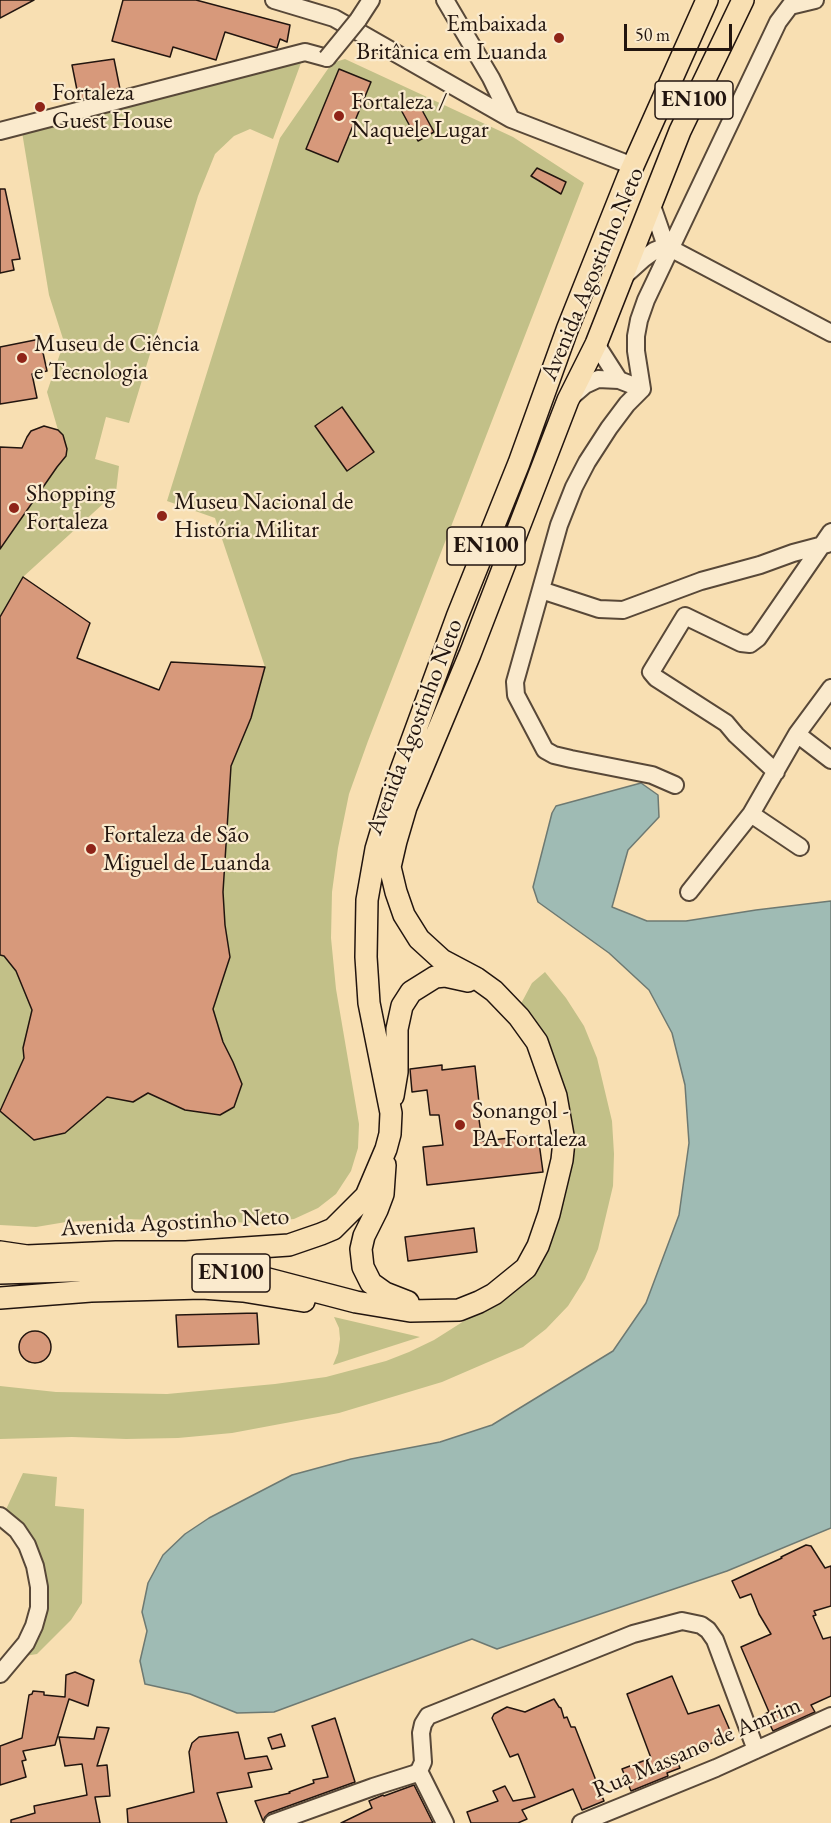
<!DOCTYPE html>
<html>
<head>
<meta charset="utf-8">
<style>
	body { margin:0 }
	#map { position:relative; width:831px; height:1823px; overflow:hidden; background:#f8dfb2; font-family:"EB Garamond",serif }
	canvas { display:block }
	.scale { position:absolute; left:624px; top:24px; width:108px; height:27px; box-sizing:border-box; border:3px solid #22150f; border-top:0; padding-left:8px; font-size:18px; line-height:21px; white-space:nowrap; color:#22150f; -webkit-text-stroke:4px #faeacd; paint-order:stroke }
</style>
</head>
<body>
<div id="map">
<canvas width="831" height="1823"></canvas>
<div class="scale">50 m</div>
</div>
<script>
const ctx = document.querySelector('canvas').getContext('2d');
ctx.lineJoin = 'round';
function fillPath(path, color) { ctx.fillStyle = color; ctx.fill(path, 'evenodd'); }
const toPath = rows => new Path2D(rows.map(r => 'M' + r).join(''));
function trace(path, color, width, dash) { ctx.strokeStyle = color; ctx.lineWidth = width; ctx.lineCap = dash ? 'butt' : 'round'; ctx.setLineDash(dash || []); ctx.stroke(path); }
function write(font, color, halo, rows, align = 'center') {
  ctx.font = font + ' "EB Garamond",serif'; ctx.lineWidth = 4.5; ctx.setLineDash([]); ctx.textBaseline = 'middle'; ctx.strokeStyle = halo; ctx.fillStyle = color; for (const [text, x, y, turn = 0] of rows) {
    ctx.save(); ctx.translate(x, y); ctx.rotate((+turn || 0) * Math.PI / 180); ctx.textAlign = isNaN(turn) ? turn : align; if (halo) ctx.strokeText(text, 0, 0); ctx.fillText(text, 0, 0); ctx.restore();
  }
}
const green = toPath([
	[305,52,273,139,250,129,234,136,215,154,198,196,129,423,106,417,95,459,119,466,116,492,23,577,0,617,0,502,58,430,47,392,64,342,49,295,21,126],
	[345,59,513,137,584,183,368,741,349,794,338,848,332,892,331,938,336,989,359,1124,358,1148,351,1171,336,1194,318,1208,294,1219,259,1223,123,1219,66,1222,36,1227,0,1225,0,1111,34,1140,65,1133,88,1104,112,1095,133,1102,148,1093,185,1110,220,1115,234,1107,242,1084,233,1062,223,1042,213,1009,230,957,225,925,223,892,231,766,251,718,265,667,215,518,167,501,280,138,332,63],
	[0,955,4,956,16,971,32,1010,23,1048,24,1058,0,1109],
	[545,972,566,998,584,1026,597,1058,612,1121,614,1154,613,1186,598,1249,585,1279,568,1306,546,1329,523,1347,442,1382,339,1413,232,1433,178,1438,126,1439,72,1437,0,1439,0,1386,56,1392,167,1394,275,1384,326,1377,386,1361,409,1352,434,1340,483,1309,532,1257,564,1141,516,1013,532,983],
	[334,1317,420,1337,333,1365,338,1353,340,1339,339,1328],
	[23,1473,57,1477,55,1506,84,1509,82,1603,71,1620,37,1654,13,1658,34,1626,35,1566,2,1518]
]);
const water = toPath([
	[641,783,658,795,659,817,628,850,612,907,647,921,686,921,756,910,831,901,831,1528,727,1571,497,1649,472,1639,274,1712,237,1713,190,1694,145,1684,140,1661,147,1631,142,1612,148,1583,163,1555,185,1534,209,1518,292,1475,351,1459,440,1442,492,1425,613,1351,646,1303,679,1215,689,1143,685,1085,672,1033,649,990,609,953,538,902,533,887,552,813,556,806,641,783]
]);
const building = toPath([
	[0,0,34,0,0,18,0,0],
	[123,0,196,0,290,25,287,42,280,39,277,48,225,32,216,60,173,47,170,57,112,41,123,0],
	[114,59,120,89,79,100,72,65,114,59],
	[339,69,371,82,338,162,306,149,339,69],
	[416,99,434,132,418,141,400,108,416,99],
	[537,168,566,182,561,194,531,176,537,168],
	[0,189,5,189,20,259,12,260,14,270,0,273,0,189],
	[40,339,47,371,32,374,37,398,0,404,0,347,40,339],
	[342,407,374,452,347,471,315,426,342,407],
	[44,426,58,430,63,435,67,449,66,456,57,467,0,549,0,447,22,448,27,437,31,431,44,426],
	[23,577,90,623,77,658,159,690,171,662,265,667,251,718,231,766,223,892,225,925,230,957,213,1009,223,1042,233,1062,242,1084,234,1107,220,1115,185,1110,148,1093,133,1102,107,1097,65,1133,34,1140,0,1111,24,1058,23,1048,32,1010,16,971,4,956,0,955,0,617,23,577],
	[442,1065,442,1070,475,1066,480,1112,478,1112,482,1141,538,1135,543,1172,427,1185,423,1147,443,1145,439,1115,430,1115,427,1090,412,1092,410,1069,442,1065],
	[474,1228,477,1252,408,1261,405,1237,474,1228],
	[257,1313,259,1344,178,1347,176,1315,257,1313],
	'19 1347a16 16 0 1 1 32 0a16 16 0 1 1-32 0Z',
	[806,1545,811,1546,825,1568,831,1566,831,1606,814,1611,816,1615,813,1616,823,1639,831,1637,831,1696,811,1705,815,1712,773,1731,765,1714,769,1712,741,1647,771,1634,759,1614,751,1594,740,1598,732,1581,782,1558,781,1557,806,1545],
	[75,1672,94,1680,88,1706,69,1699,55,1745,23,1751,26,1760,22,1761,26,1777,0,1785,0,1746,22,1738,29,1695,32,1694,33,1691,44,1692,44,1695,65,1697,66,1675,75,1672],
	[672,1676,688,1714,719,1705,732,1735,700,1748,701,1752,677,1761,680,1768,667,1773,668,1776,631,1791,622,1769,651,1758,627,1694,672,1676],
	[554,1699,559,1707,561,1708,564,1718,567,1717,571,1727,575,1727,604,1801,582,1810,573,1789,522,1810,527,1819,518,1823,471,1823,467,1812,498,1801,493,1791,505,1786,513,1801,535,1797,518,1754,510,1757,492,1718,494,1714,507,1707,525,1712,554,1699],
	[335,1718,355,1782,269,1813,265,1817,263,1821,255,1801,290,1793,289,1792,314,1783,313,1780,328,1777,312,1726,335,1718],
	[97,1727,109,1728,97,1766,107,1765,110,1796,95,1797,100,1823,11,1823,11,1820,35,1813,34,1806,87,1795,82,1764,65,1766,59,1737,94,1739,97,1727],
	[238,1732,245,1759,267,1756,272,1769,248,1773,252,1787,217,1793,227,1823,128,1823,127,1809,194,1792,189,1752,192,1743,199,1737,238,1732],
	[281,1734,285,1746,272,1749,268,1738,281,1734],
	[414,1785,433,1823,341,1823,372,1808,369,1801,383,1795,384,1796,414,1785]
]);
const minor = toPath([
	[274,0,334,18,511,119,633,166],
	[445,0,491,78,511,119],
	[358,20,371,0],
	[0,131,305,52,327,58],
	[651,203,666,246,831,333],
	[623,277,643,259,654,251,666,246],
	[596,344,619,380],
	[642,389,627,404,609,428,587,462,574,487,559,525,515,682,516,695,545,750,554,755,571,759,652,775,675,785],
	[642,389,636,351,636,336,639,320,646,300,778,22,790,6,815,0],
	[570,398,585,385,598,379,619,380,642,389],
	[541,590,599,609,623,610,701,581,760,565,793,553,827,544],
	[797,734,831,760],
	[776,772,736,735,726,723,656,678,651,672,685,616,741,643,750,644,758,638,831,532],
	[751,814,800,847],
	[689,892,751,814,797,734,831,688],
	[0,1516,17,1530,27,1545,35,1566,39,1587,39,1608,34,1626,26,1643,0,1674],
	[419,1771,445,1823],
	[273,1823,373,1787,414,1774,419,1771,423,1762,421,1733,423,1724,428,1716,633,1634,682,1621,701,1625,708,1630,715,1640,756,1750],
	[581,1823,716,1768,831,1716]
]);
const major = toPath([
	[393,1096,397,1072,397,1029,402,1006,411,992,435,977,445,976,468,981],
	[385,1165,383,1194,377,1210,364,1236,361,1249,363,1267,371,1283,385,1293,408,1302],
	[0,1252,27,1256,116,1252,186,1252,289,1245,321,1234,333,1229,366,1196,386,1149,390,1134,391,1113,369,1003,366,957,367,900,376,849,393,792,457,617,519,463,567,330,628,177,707,0],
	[0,1273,173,1268,213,1271,268,1279,356,1302,410,1311,459,1310,479,1302,494,1294,526,1268,538,1246,549,1214,562,1160,564,1141,556,1096,537,1042,519,1017,494,991,476,978,442,960,419,939,404,915,396,892,390,867,396,841,406,807,470,654,568,400,596,344,680,131,743,0],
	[0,1298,91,1291,202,1288,243,1291,304,1301]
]);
const minorBridge = toPath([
	[327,58,358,20]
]);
const markers = [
	[559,38,6,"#8f2418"],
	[40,107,6,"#8f2418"],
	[339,116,6,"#8f2418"],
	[22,358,6,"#8f2418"],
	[14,508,6,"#8f2418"],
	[162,516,6,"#8f2418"],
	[91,849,6,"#8f2418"],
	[460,1125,6,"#8f2418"]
];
const shields = [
	[694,100,78],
	[486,546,78],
	[231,1273,78]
];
const shieldNames = [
	["EN100",694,100],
	["EN100",486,546],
	["EN100",231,1273]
];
const poiNames = [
	["Embaixada",547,24,"right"],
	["Britânica em Luanda",547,52,"right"],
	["Fortaleza",52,93],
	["Guest House",52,121],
	["Fortaleza /",351,102],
	["Naquele Lugar",351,130],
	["Museu de Ciência",34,344],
	["e Tecnologia",34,372],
	["Shopping",26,494],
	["Fortaleza",26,522],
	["Museu Nacional de",174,502],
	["História Militar",174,530],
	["Fortaleza de São",103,835],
	["Miguel de Luanda",103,863],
	["Sonangol -",472,1111],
	["PA Fortaleza",472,1139]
];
const streetNames = [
	["Avenida Agostinho Neto",593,274,-67],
	["Avenida Agostinho Neto",415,727,-69],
	["Avenida Agostinho Neto",175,1223,-3],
	["Rua Massano de Amrim",697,1748,-23]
];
fillPath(green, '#c2c088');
fillPath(water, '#9fbbb4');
trace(water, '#6d7972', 1.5);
fillPath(building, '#d7997b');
trace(building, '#22150f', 1.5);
trace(minor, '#584838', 20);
trace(major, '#22150f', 24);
trace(minor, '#faeacd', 16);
trace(major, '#f8dfb2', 21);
trace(minorBridge, '#584838', 20, []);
trace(minorBridge, '#faeacd', 16);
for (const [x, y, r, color] of markers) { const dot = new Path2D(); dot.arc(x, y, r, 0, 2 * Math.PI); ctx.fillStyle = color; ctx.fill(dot); trace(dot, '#faeacd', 2); }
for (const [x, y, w] of shields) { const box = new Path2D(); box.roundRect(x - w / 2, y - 19, w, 38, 4.5); ctx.fillStyle = '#faeacd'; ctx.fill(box); trace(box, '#22150f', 1.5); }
write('bold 22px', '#22150f', null, shieldNames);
write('24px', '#22150f', '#faeacd', poiNames, 'left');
write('24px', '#22150f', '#faeacd', streetNames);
</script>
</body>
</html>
